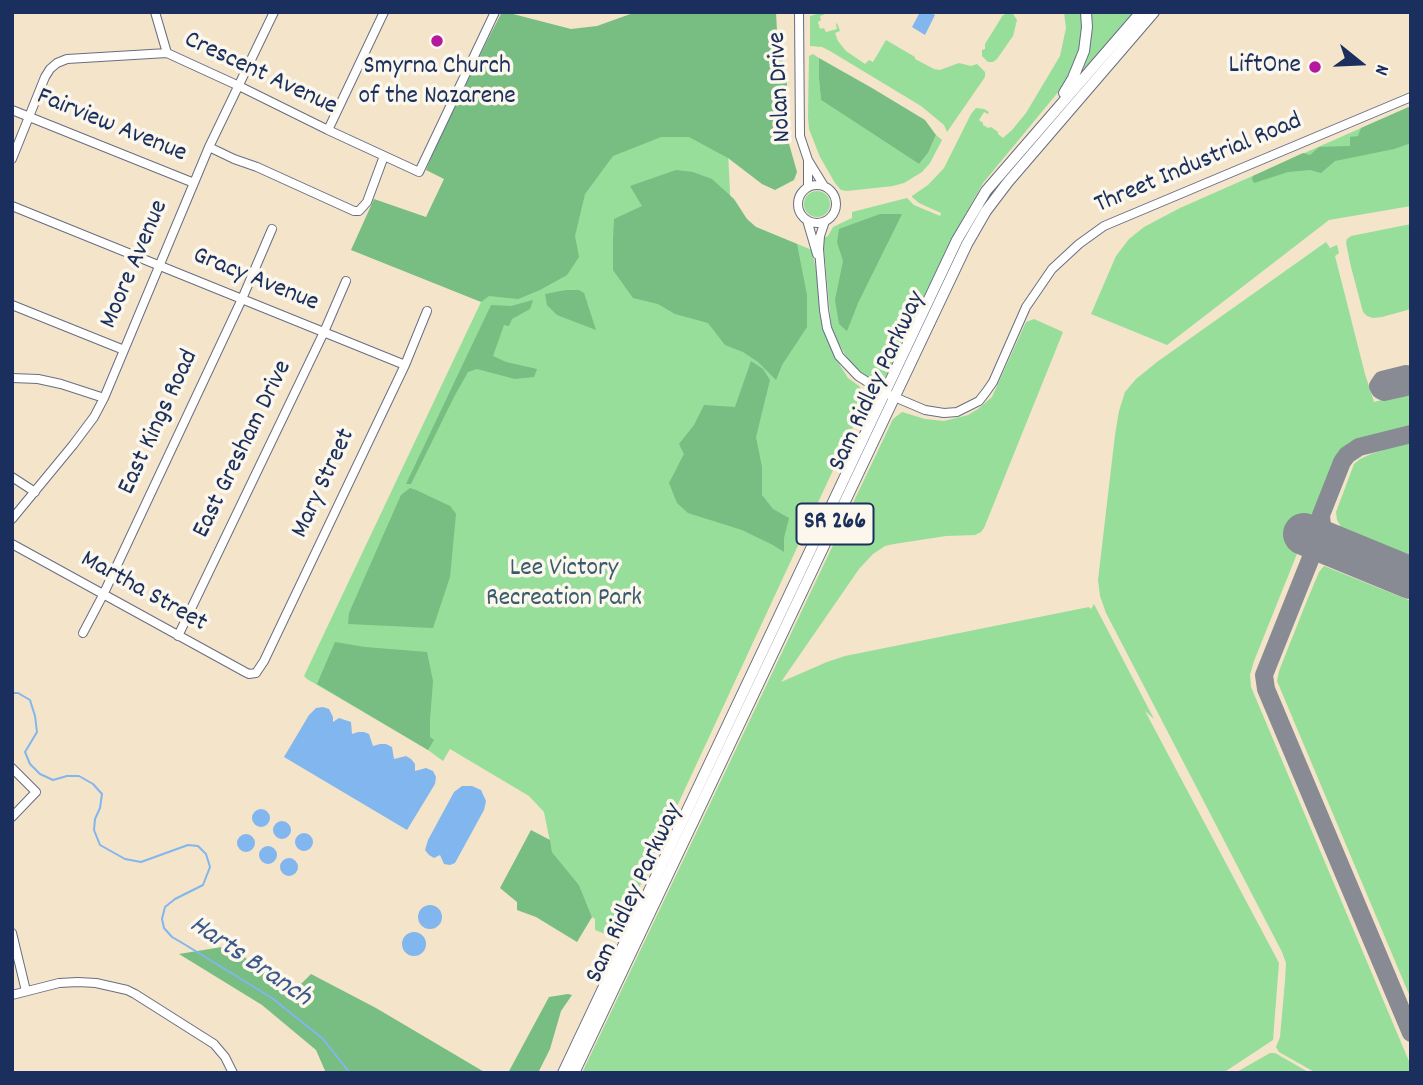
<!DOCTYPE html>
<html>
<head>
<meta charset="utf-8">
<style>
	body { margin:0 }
	#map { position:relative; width:1423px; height:1085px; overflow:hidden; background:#f4e4ca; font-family:Dekko,sans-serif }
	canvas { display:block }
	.frame { position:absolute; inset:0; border:14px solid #1b2f5e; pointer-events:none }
	.north { position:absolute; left:1325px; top:28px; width:70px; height:70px; -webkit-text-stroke:5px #fbf7ec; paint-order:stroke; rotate:108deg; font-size:19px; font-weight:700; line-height:28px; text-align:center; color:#1b2f5e }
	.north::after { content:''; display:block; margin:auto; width:24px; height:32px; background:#1b2f5e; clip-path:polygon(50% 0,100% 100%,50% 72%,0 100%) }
</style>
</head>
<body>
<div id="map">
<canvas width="1423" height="1085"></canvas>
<div class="frame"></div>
<div class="north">N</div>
</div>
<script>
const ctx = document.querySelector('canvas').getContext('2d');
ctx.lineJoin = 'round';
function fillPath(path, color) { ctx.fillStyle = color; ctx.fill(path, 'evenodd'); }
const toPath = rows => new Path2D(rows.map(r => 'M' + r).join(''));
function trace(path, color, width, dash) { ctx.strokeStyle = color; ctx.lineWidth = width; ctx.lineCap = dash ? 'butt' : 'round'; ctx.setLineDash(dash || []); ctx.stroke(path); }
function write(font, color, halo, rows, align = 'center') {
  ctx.font = font + ' Dekko,sans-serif'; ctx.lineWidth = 7; ctx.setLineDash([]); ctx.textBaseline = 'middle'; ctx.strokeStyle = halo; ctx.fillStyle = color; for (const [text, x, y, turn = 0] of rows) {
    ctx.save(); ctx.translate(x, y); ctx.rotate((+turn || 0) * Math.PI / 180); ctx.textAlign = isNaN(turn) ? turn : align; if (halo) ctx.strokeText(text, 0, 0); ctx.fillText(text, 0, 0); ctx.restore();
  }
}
const green = toPath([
	[823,12,830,12,820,16,821,20,818,22,820,29,824,28,826,32,837,29,836,24,837,23,840,31,835,33,838,41,846,51,865,64,869,60,873,62,886,40,915,57,915,59,934,69,940,70,959,63,971,66,977,64,985,72,985,77,947,132,944,125,921,106,830,51,822,47,810,46,810,16],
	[1064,12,1083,12,1084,34,1079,57,1069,79,983,183,952,238,887,374,883,381,879,382,873,382,854,366,846,356,837,341,831,325,823,238,828,236,833,227,852,218,852,212,907,198,914,205,940,216,941,213,919,203,912,197,912,196,928,185,944,168,971,114,976,108,984,109,989,112,988,114,984,112,979,120,983,123,983,125,988,128,991,127,998,132,998,134,1003,138,1012,130,1026,113,1060,56,1066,28],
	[1091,12,1134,12,1083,70,1089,51,1093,26],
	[1008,13,1013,14,1017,20,1013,36,997,59,993,62,988,62,982,56,982,50,985,49,985,44,1003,15],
	[722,34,731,212,746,223,812,250,820,290,836,359,848,378,859,386,867,397,619,931,610,926,605,934,595,930,595,919,592,917,579,885,552,852,544,812,529,796,450,749,443,761,428,750,307,679,304,676,481,302,583,48],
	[813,54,819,58,819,79,821,100,919,164,928,153,936,135,942,140,930,163,922,172,904,183,893,186,847,191,841,190,835,183,820,157,809,129,808,117,809,56],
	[1411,106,1411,206,1329,220,1167,345,1091,314,1116,256,1129,239,1144,227,1180,208],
	'804 204a13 13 0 1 1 26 0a13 13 0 1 1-26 0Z',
	[1411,224,1411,309,1382,317,1373,318,1367,316,1363,312,1351,267,1346,243,1347,239,1351,236],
	[1326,242,1330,248,1337,245,1339,253,1335,256,1365,374,1374,402,1402,395,1411,396,1411,426,1350,442,1340,451,1335,459,1254,661,1250,675,1251,687,1411,1066,1411,1073,1316,1073,1279,1052,1276,1047,1280,1037,1285,981,1286,963,1282,952,1106,613,1100,596,1098,580,1115,435,1119,411,1125,392,1136,379,1157,362],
	[1034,319,1063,332,984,528,981,532,975,535,946,536,894,544,885,546,873,554,859,569,781,682,827,662,845,656,1089,607,1091,609,1094,604,1154,719,1145,711,1279,963,1273,1040,1223,1073,582,1073,893,419,902,412,925,419,944,421,968,415,978,409,992,397,1026,322],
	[1411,441,1411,556,1384,546,1382,548,1344,532,1337,520,1336,512,1354,464,1360,459,1371,454],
	[1324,566,1411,601,1411,999,1277,681,1279,671,1306,603,1319,572],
	[1270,1053,1275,1053,1310,1073,1235,1073]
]);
const forest = toPath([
	[636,12,776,12,777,32,787,81,784,126,797,172,794,180,775,190,762,184,728,158,689,137,661,137,613,156,585,194,575,236,579,257,567,275,540,290,518,299,489,296,481,302,351,250,374,199,426,217,444,179,426,170,438,141,489,37,501,14,513,14,571,29,597,26],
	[819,58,872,88,925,120,936,135,928,153,919,164,821,100,819,79],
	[1411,106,1411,143,1394,149,1335,161,1321,173,1310,170,1288,172,1254,183,1252,179,1253,176,1303,153,1310,155,1319,147,1350,146,1350,137,1358,136,1361,128],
	[676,170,693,172,712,179,734,199,747,219,756,227,797,244,807,295,807,327,782,365,776,380,758,362,743,352,725,345,708,323,675,314,658,304,633,298,613,270,613,239,614,219,642,206,630,186],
	[880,214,902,214,858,303,847,331,839,324,835,300,843,261,837,242,839,229],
	[566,290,579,290,584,293,596,330,557,315,547,305,545,294],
	[533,300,530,309,512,319,509,326,504,325,493,356,506,362,537,369,534,377,515,379,477,369,468,372,454,397,411,484,406,484,491,305,511,306],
	[751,361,763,369,770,380,756,437,762,467,762,495,773,509,789,518,784,538,784,552,773,545,742,530,688,513,677,503,669,483,684,454,679,444,694,425,704,405,735,407],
	[410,488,416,490,450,506,456,514,450,577,433,628,348,624,349,613,378,547,401,495],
	[335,642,365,647,427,652,433,681,430,719,430,737,434,740,428,750,317,684],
	[531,830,550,840,552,852,579,885,592,917,577,942,536,917,517,910,517,902,500,888],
	[222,947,260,965,278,990,288,997,311,974,376,1008,486,1073,326,1073,316,1050,262,1005,179,954],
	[568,994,572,995,561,1011,550,1049,538,1073,508,1073,549,997]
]);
const water = toPath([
	[920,12,930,12,935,15,925,35,912,27],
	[323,707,329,709,333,717,333,722,339,718,351,722,352,734,358,732,364,732,369,734,373,746,380,744,386,744,392,747,394,759,406,756,411,759,415,764,415,771,426,768,433,771,436,777,435,784,407,830,284,757,309,715,316,708],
	[462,786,472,786,481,790,486,801,484,810,455,863,450,865,444,864,440,855,434,858,429,855,425,850,428,840,454,792],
	'252 818a9 9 0 1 1 18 0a9 9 0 1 1-18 0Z',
	'273 830a9 9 0 1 1 18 0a9 9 0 1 1-18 0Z',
	'295 842a9 9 0 1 1 18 0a9 9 0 1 1-18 0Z',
	'237 843a9 9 0 1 1 18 0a9 9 0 1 1-18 0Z',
	'259 855a9 9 0 1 1 18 0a9 9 0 1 1-18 0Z',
	'280 867a9 9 0 1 1 18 0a9 9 0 1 1-18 0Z',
	'418 917a12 12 0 1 1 24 0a12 12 0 1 1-24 0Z',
	'402 944a12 12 0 1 1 24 0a12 12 0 1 1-24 0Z'
]);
const stream = toPath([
	[12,693,18,693,30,700,35,716,37,732,25,752,30,764,40,774,53,780,67,776,79,776,93,784,102,794,100,808,95,819,94,830,100,845,125,859,141,862,188,845,198,846,206,854,210,867,203,885,175,899,165,907,162,919,164,928,172,937,184,944,272,998,323,1039,350,1073]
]);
const taxiway = toPath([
	[1411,375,1406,374,1382,380,1378,386,1380,390,1384,392,1411,386],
	[1411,434,1359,447,1347,455,1342,462,1321,515,1322,527,1318,540,1264,675,1266,689,1411,1033]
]);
const runway = toPath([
	[1304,534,1411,578]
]);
const minor = toPath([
	[155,12,167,53],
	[799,12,800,136,808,160,824,186],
	[12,110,194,183],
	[328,130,384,12],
	[209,147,234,159,257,167,354,211,359,211,367,202,384,156],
	[12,159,45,77,50,69,57,63,67,59,167,53,239,86,328,130,419,172,495,12],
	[808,162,808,187],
	'798 204a19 19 0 1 1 38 0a19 19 0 1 1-38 0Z',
	[12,206,405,365],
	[807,220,817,254],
	[825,221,820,236,819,249,824,310,827,328,839,356,858,376,885,393,925,410,944,413,957,412,979,401,986,392,993,382,1026,307,1052,269,1079,244,1104,226,1411,97],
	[12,305,124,350],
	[12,378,38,379,61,384,104,398],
	[12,477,35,492],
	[12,519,73,445,94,417,104,398,209,147,274,12],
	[12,544,245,672,249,674,256,673,264,661,405,365,427,311],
	[83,633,103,595,242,299,272,229],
	[178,636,324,332,346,281],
	[12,768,36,792,12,817],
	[12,933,26,991],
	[12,995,59,983,78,982,96,983,127,990,135,994,214,1044,225,1057,233,1073]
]);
const major = toPath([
	[1064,93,1073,78,1084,51,1087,27,1086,12],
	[563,1073,957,240,986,191,1141,12],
	[574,1073,967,244,986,211,1008,182,1154,12]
]);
const markers = [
	[437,41,7,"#b5179e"],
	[1315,67,7,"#b5179e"]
];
const shields = [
	[835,524,77]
];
const shieldNames = [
	["SR 266",835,524]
];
const poiNames = [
	["LiftOne",1301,67],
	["Smyrna Church",437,68,"center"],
	["of the Nazarene",437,98,"center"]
];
const streetNames = [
	["Crescent Avenue",260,75,25],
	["Nolan Drive",782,87,-93],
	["Fairview Avenue",111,127,22],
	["Threet Industrial Road",1199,165,-23],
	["Moore Avenue",136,265,-67],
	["Gracy Avenue",255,281,22],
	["Sam Ridley Parkway",879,382,-65],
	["East Kings Road",160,423,-65],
	["East Gresham Drive",244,450,-64],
	["Mary Street",325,484,-65],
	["Martha Street",143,593,29],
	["Sam Ridley Parkway",636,894,-65]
];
const parkNames = [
	["Lee Victory",564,570],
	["Recreation Park",564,600]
];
const waterNames = [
	["Harts Branch",249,963,34]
];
fillPath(green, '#96de99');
fillPath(forest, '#78bd81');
fillPath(water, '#81b6ef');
trace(stream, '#81b6ef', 2);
trace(taxiway, '#888a94', 18);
trace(runway, '#888a94', 42);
trace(minor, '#676e84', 10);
trace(major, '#676e84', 12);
trace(minor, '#fff', 8);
trace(major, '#fff', 10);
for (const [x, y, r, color] of markers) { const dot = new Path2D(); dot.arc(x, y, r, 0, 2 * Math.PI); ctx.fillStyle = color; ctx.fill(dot); trace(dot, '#fbf7ec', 2.5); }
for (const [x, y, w] of shields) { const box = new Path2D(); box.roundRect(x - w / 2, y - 20.5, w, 41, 5); ctx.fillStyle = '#fbf7ec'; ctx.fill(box); trace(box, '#1b2f5e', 2); }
write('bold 24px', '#1b2f5e', null, shieldNames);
write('26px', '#1b2f5e', '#fbf7ec', poiNames, 'right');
write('26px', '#1b2f5e', '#fbf7ec', streetNames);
write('26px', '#3a5b6d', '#fbf7ec', parkNames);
write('italic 28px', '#3a588a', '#fbf7ec', waterNames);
</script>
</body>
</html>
